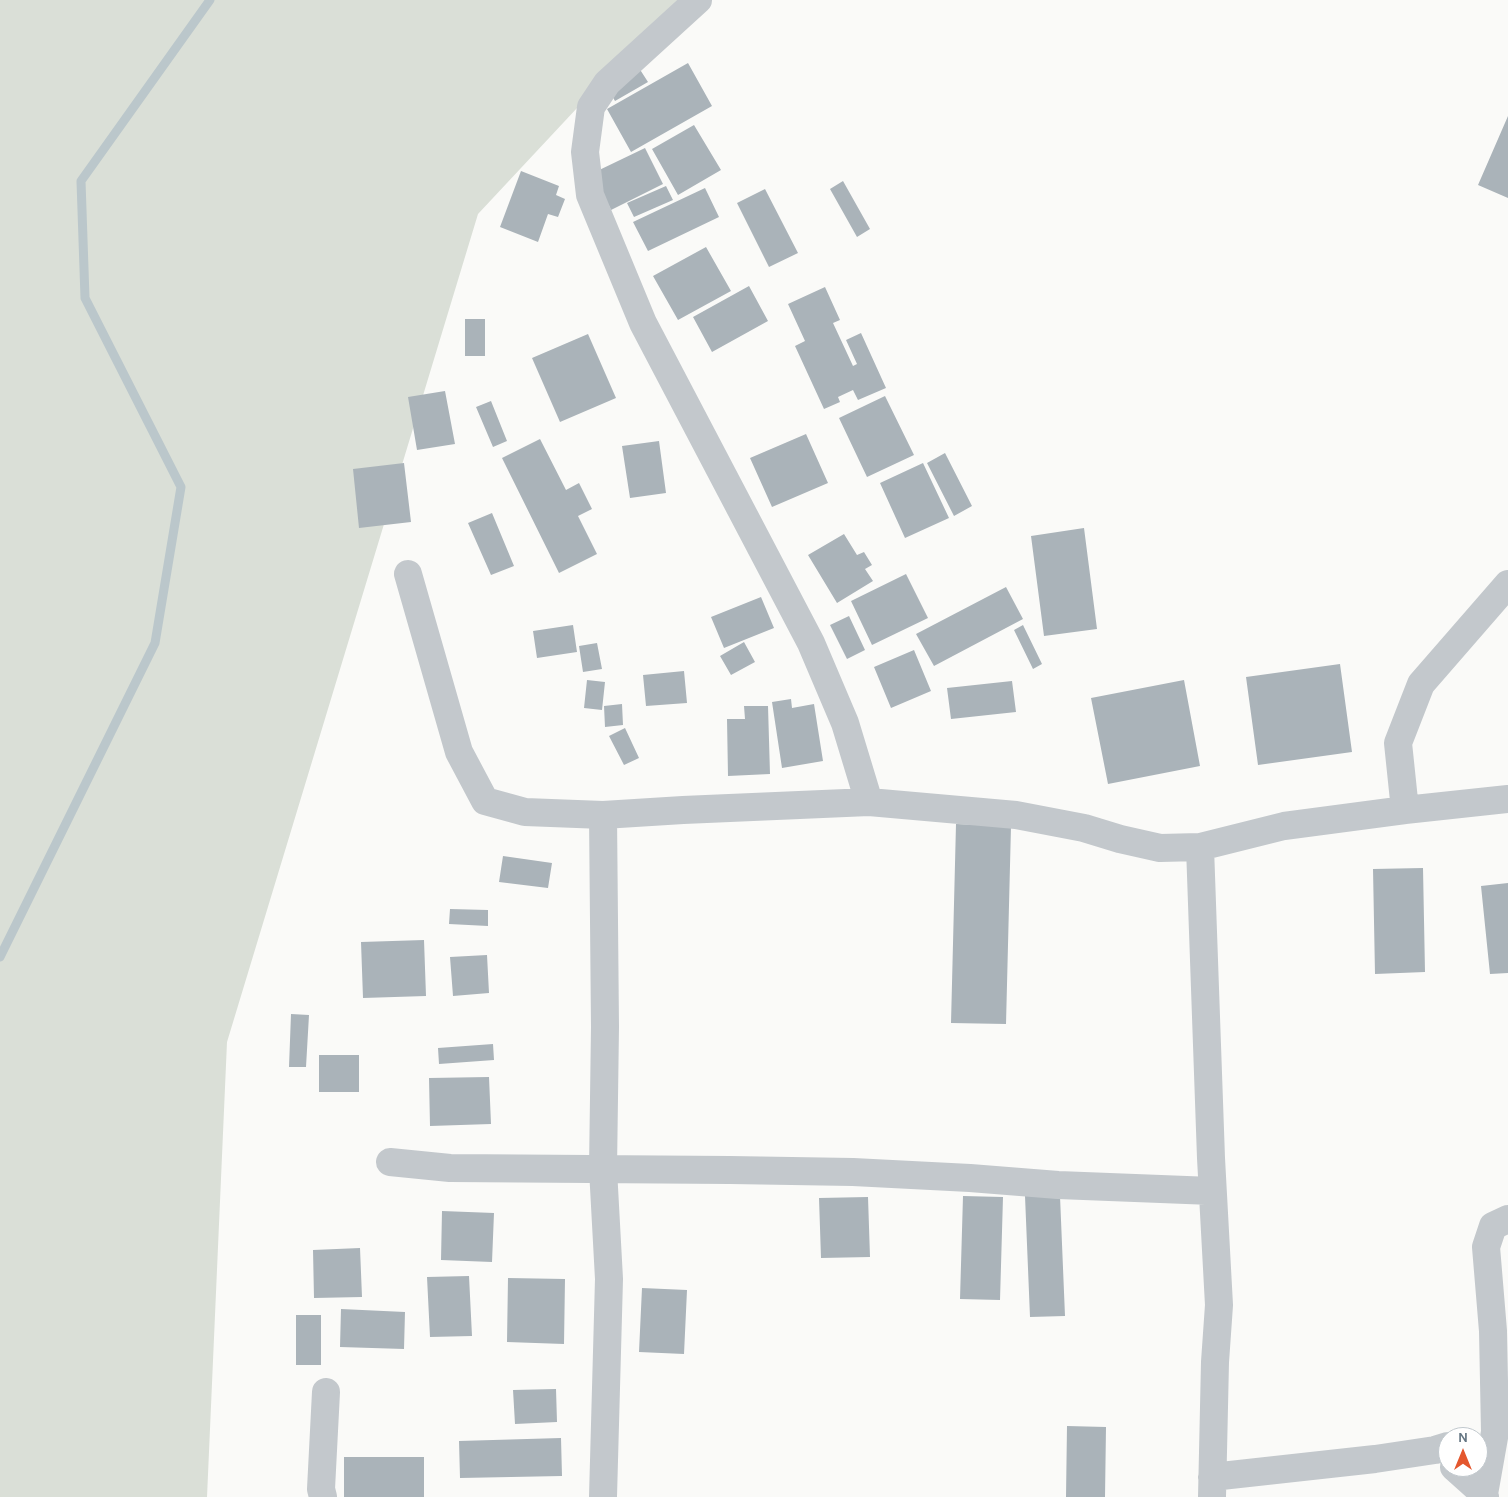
<!DOCTYPE html>
<html>
<head>
<meta charset="utf-8">
<style>
	body { margin:0 }
	#map { position:relative; width:1508px; height:1497px; overflow:hidden; background:#fafaf8; font-family:Karla,sans-serif }
	canvas { display:block }
	.north { position:absolute; left:1438px; top:1427px; width:50px; height:50px; box-sizing:border-box; background:#fff; border:1px solid #c1c8cd; border-radius:50%; rotate:0deg; font-size:14px; font-weight:700; line-height:20px; text-align:center; color:#657683 }
	.north::after { content:''; display:block; margin:auto; width:18px; height:22px; background:#e4572e; clip-path:polygon(50% 0,100% 100%,50% 72%,0 100%) }
</style>
</head>
<body>
<div id="map">
<canvas width="1508" height="1497"></canvas>
<div class="north">N</div>
</div>
<script>
const ctx = document.querySelector('canvas').getContext('2d');
ctx.lineJoin = 'round';
function fillPath(path, color) { ctx.fillStyle = color; ctx.fill(path, 'evenodd'); }
const toPath = rows => new Path2D(rows.map(r => 'M' + r).join(''));
function trace(path, color, width, dash) { ctx.strokeStyle = color; ctx.lineWidth = width; ctx.lineCap = dash ? 'butt' : 'round'; ctx.setLineDash(dash || []); ctx.stroke(path); }
const green = toPath([
	[0,0,678,0,478,214,227,1042,207,1497,0,1497]
]);
const stream = toPath([
	[0,957,155,643,181,487,85,298,81,181,210,0]
]);
const building = toPath([
	[688,63,712,106,631,152,607,109],
	[639,68,648,82,615,101,607,87],
	[1508,116,1508,198,1478,185],
	[694,125,721,170,678,195,652,149],
	[645,148,663,184,611,210,593,173],
	[521,171,559,186,556,195,565,199,558,217,548,214,538,242,500,227],
	[843,181,870,229,857,237,830,189],
	[666,186,673,200,634,217,627,203],
	[705,188,719,217,648,251,633,222],
	[765,189,798,253,769,267,737,203],
	[706,247,731,291,678,320,653,276],
	[749,286,768,321,712,352,693,317],
	[825,287,840,320,833,323,853,366,857,364,846,340,861,333,886,388,858,400,853,390,838,397,840,402,824,409,795,346,805,341,788,304],
	[465,319,485,319,485,356,465,356],
	[588,334,616,398,560,422,532,358],
	[445,391,455,444,417,450,408,397],
	[885,396,914,455,867,477,839,418],
	[491,401,507,441,493,447,476,407],
	[806,434,828,483,772,507,750,458],
	[540,439,566,490,579,483,592,509,578,516,597,554,559,573,502,458],
	[659,441,666,493,630,498,622,446],
	[945,453,972,506,954,516,927,463],
	[404,463,411,522,359,528,353,469],
	[923,463,949,518,905,538,880,483],
	[492,513,514,566,491,575,468,523],
	[1084,528,1097,629,1044,636,1031,536],
	[844,534,857,555,864,552,872,565,865,569,873,581,837,603,808,555],
	[906,574,928,618,872,645,851,601],
	[1006,587,1023,619,934,666,916,634],
	[761,597,774,628,724,648,711,617],
	[849,616,865,650,847,659,830,625],
	[573,625,577,652,537,658,533,631],
	[1023,625,1042,664,1033,669,1014,630],
	[744,642,755,662,731,675,720,656],
	[597,643,602,669,583,672,579,646],
	[914,650,931,691,891,708,874,667],
	[1340,664,1352,752,1258,765,1246,677],
	[684,671,687,703,646,706,643,675],
	[587,680,605,682,602,710,584,708],
	[1184,680,1200,766,1108,784,1091,698],
	[1012,681,1016,712,951,719,947,688],
	[791,699,792,708,814,704,823,761,782,768,772,702],
	[622,704,623,725,605,727,604,706],
	[744,706,768,706,770,774,728,776,727,719,745,719],
	[625,728,639,758,624,765,609,736],
	[956,824,1011,826,1006,1024,951,1023],
	[503,856,552,863,548,888,499,882],
	[1423,868,1425,972,1375,974,1373,869],
	[1508,883,1508,973,1490,974,1481,886],
	[450,909,488,910,488,926,449,924],
	[424,940,426,996,363,998,361,942],
	[487,955,489,993,453,996,450,957],
	[291,1014,309,1015,306,1067,289,1067],
	[493,1044,494,1060,439,1064,438,1048],
	[319,1055,359,1055,359,1092,319,1092],
	[489,1077,491,1124,430,1126,429,1078],
	[963,1196,1003,1197,1000,1300,960,1299],
	[1025,1196,1060,1196,1065,1316,1030,1317],
	[868,1197,870,1257,821,1258,819,1198],
	[442,1211,494,1213,492,1262,441,1260],
	[360,1248,362,1297,314,1298,313,1250],
	[469,1276,472,1336,430,1337,427,1277],
	[508,1278,565,1279,564,1344,507,1342],
	[642,1288,687,1290,684,1354,639,1352],
	[341,1309,405,1312,404,1349,340,1347],
	[296,1315,321,1315,321,1365,296,1365],
	[556,1389,557,1422,515,1424,513,1390],
	[1067,1426,1106,1427,1105,1497,1066,1497],
	[561,1438,562,1476,460,1478,459,1441],
	[344,1457,424,1457,424,1497,344,1497]
]);
const minor = toPath([
	[698,0,607,83,591,107,585,152,590,195,643,323,811,643,845,723,869,802],
	[408,574,459,752,485,801,525,812,603,815,683,810,869,802,1016,815,1084,828,1120,839,1160,848,1200,847,1284,826,1405,810,1508,799],
	[1405,810,1398,743,1421,684,1508,584],
	[603,815,605,1027,603,1169,609,1279,603,1497],
	[1200,847,1211,1158,1219,1305,1215,1362,1212,1497],
	[390,1162,450,1168,730,1170,853,1172,970,1178,1058,1185,1212,1191],
	[1454,1467,1484,1494,1485,1497],
	[1212,1477,1375,1459,1435,1450,1448,1446],
	[1484,1494,1495,1432,1493,1331,1486,1247,1493,1226,1508,1219],
	[323,1497,321,1489,326,1392]
]);
fillPath(green, '#dadfd7');
trace(stream, '#bbc7cb', 9);
fillPath(building, '#aab3b9');
trace(minor, '#c3c8cc', 28);
</script>
</body>
</html>
